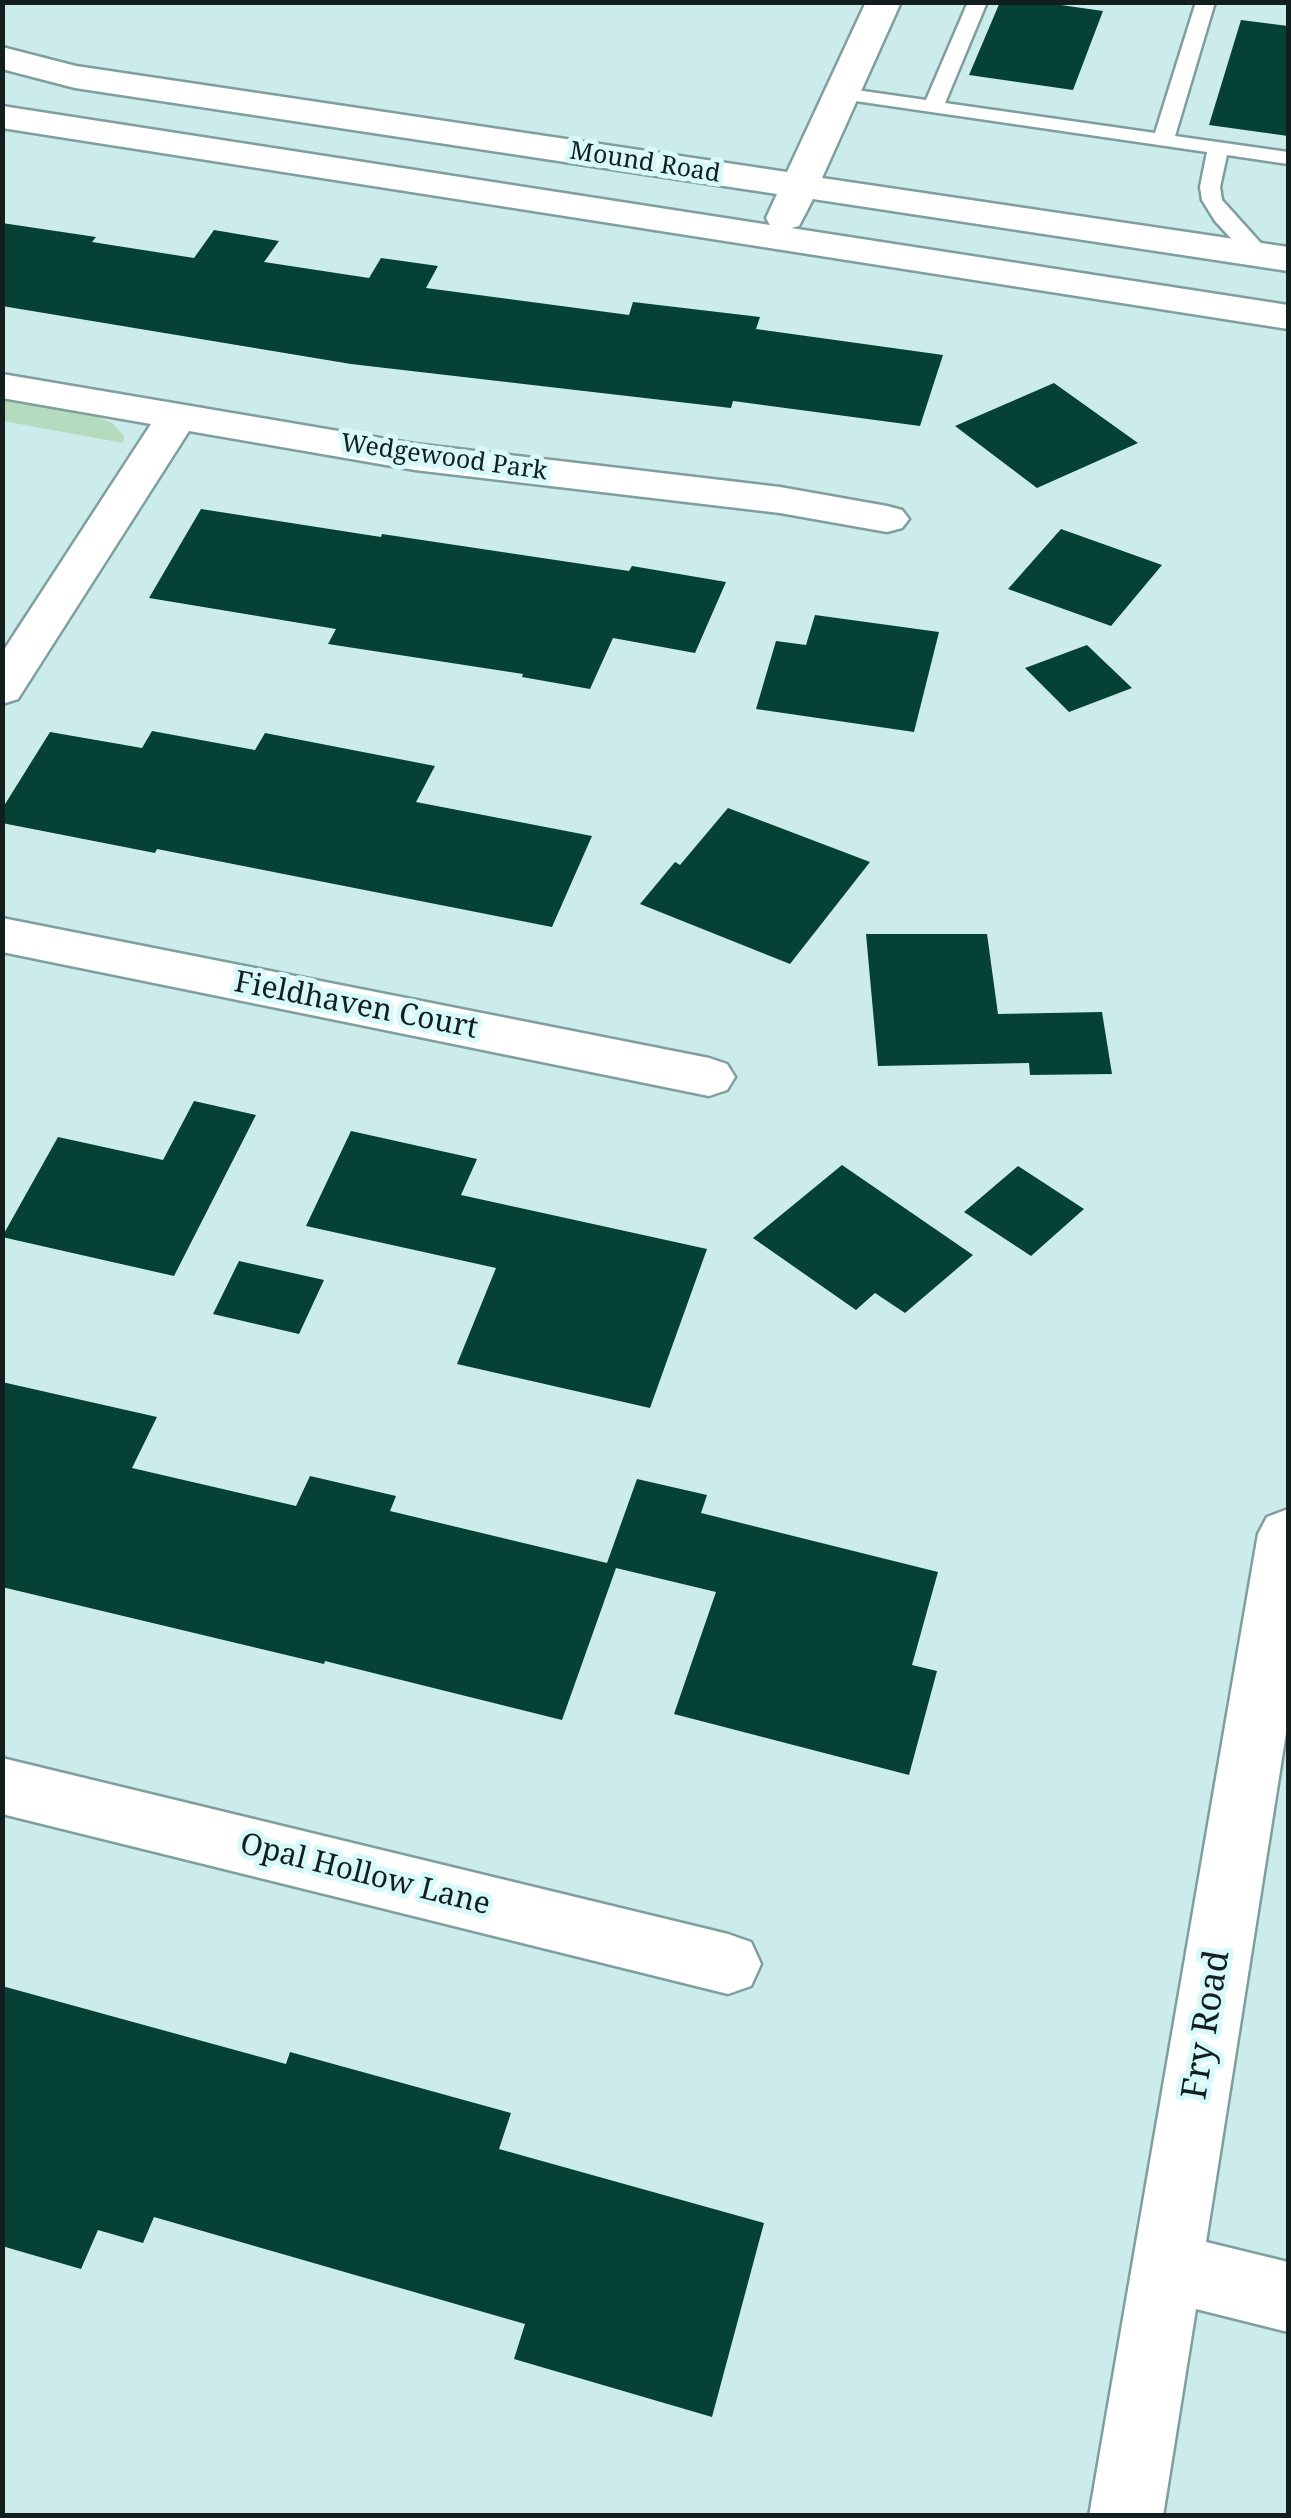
<!DOCTYPE html>
<html>
<head>
<meta charset="utf-8">
<style>
	body { margin:0 }
	#map { position:relative; width:1291px; height:2518px; overflow:hidden; background:#cbeceb; font-family:"Noto Serif",serif }
	canvas { display:block }
	.frame { position:absolute; inset:0; border:5px solid #131f1f; pointer-events:none }
</style>
</head>
<body>
<div id="map">
<canvas width="1291" height="2518"></canvas>
<div class="frame"></div>
</div>
<script>
const ctx = document.querySelector('canvas').getContext('2d');
ctx.lineJoin = 'round';
function fillPath(path, color) { ctx.fillStyle = color; ctx.fill(path, 'evenodd'); }
const toPath = rows => new Path2D(rows.map(r => 'M' + r).join(''));
function trace(path, color, width, dash) { ctx.strokeStyle = color; ctx.lineWidth = width; ctx.lineCap = dash ? 'butt' : 'round'; ctx.setLineDash(dash || []); ctx.stroke(path); }
function write(font, color, halo, rows, align = 'center') {
  ctx.font = font + ' "Noto Serif",serif'; ctx.lineWidth = 10; ctx.setLineDash([]); ctx.textBaseline = 'middle'; ctx.strokeStyle = halo; ctx.fillStyle = color; for (const [text, x, y, turn = 0] of rows) {
    ctx.save(); ctx.translate(x, y); ctx.rotate((+turn || 0) * Math.PI / 180); ctx.textAlign = isNaN(turn) ? turn : align; if (halo) ctx.strokeText(text, 0, 0); ctx.fillText(text, 0, 0); ctx.restore();
  }
}
const green = toPath([
	[2,397,90,414,112,423,124,436,123,443,3,421]
]);
const building = toPath([
	[1000,2,1040,2,1103,11,1073,90,969,75],
	[1241,20,1288,26,1288,136,1209,125],
	[2,223,96,237,92,242,194,258,214,230,279,241,264,262,369,278,381,258,438,266,426,288,629,315,633,302,760,317,756,329,943,355,920,426,733,401,731,408,351,364,2,306],
	[1054,383,1138,443,1037,488,955,426],
	[201,509,381,537,382,534,629,571,632,566,726,582,695,653,613,638,590,689,522,677,523,674,328,644,336,629,149,598],
	[1061,529,1162,565,1111,626,1008,589],
	[815,615,939,632,914,732,756,709,776,641,806,645],
	[1087,645,1132,688,1069,712,1025,668],
	[152,731,255,750,265,733,435,766,416,802,592,836,552,927,157,849,155,853,2,823,2,809,50,732,142,748],
	[728,808,870,862,790,964,640,904,675,862,680,865],
	[866,934,987,934,998,1014,1102,1012,1112,1074,1030,1075,1029,1063,878,1066],
	[194,1101,256,1115,174,1276,2,1237,58,1137,163,1160],
	[351,1131,477,1159,461,1195,707,1249,650,1408,457,1364,496,1268,306,1226],
	[842,1165,973,1255,905,1313,875,1293,856,1310,753,1238],
	[1018,1166,1084,1209,1031,1256,964,1212],
	[239,1261,324,1280,299,1334,213,1314],
	[2,1382,157,1417,132,1468,296,1506,310,1476,396,1496,390,1511,607,1563,637,1479,707,1495,701,1513,938,1572,912,1665,937,1671,909,1775,674,1714,716,1592,616,1568,562,1720,325,1661,324,1664,2,1587],
	[2,1986,286,2064,290,2052,511,2113,499,2149,764,2223,712,2417,514,2359,525,2324,154,2217,143,2243,98,2230,81,2269,2,2246]
]);
const lane = toPath([
	[968,2,987,2,945,103,1155,133,1196,2,1215,2,1175,136,1288,152,1288,164,1227,155,1220,187,1222,200,1267,250,1270,255,1267,260,1251,260,1215,221,1202,200,1200,187,1207,152,835,98,832,94,842,88,926,100,968,2]
]);
const street = toPath([
	[2,374,415,444,780,487,887,506,902,510,909,519,902,528,887,532,780,513,415,470,189,431,18,699,2,704,2,653,151,424,2,398,2,374],
	[2,918,709,1058,727,1064,735,1077,727,1090,709,1096,2,952,2,918],
	[2,1758,728,1934,751,1942,761,1964,751,1986,728,1994,2,1814,2,1758]
]);
const secondary = toPath([
	[866,2,901,2,822,178,1288,247,1288,271,813,199,799,226,791,228,1288,305,1288,329,2,128,2,106,770,225,766,218,777,194,75,88,2,69,2,47,76,66,787,172,866,2],
	[1288,1509,1288,1720,1206,2242,1288,2262,1288,2332,1196,2309,1163,2516,1089,2516,1258,1534,1267,1517,1288,1509]
]);
const farStreetnames = [
	["Mound Road",645,163,9],
	["Wedgewood Park",444,458,8]
];
const streetNames = [
	["Fieldhaven Court",356,1006,11],
	["Opal Hollow Lane",365,1875,14]
];
const nearStreetnames = [
	["Fry Road",1207,2025,-81]
];
fillPath(green, '#b5dbbf');
fillPath(building, '#054135');
trace(lane, '#7f9f9e', 5);
trace(street, '#7f9f9e', 5);
trace(secondary, '#7f9f9e', 5);
fillPath(lane, '#fff');
fillPath(street, '#fff');
fillPath(secondary, '#fff');
write('25px', '#131f1f', '#d8f9f9', farStreetnames);
write('30px', '#131f1f', '#d8f9f9', streetNames);
write('35px', '#131f1f', '#d8f9f9', nearStreetnames);
</script>
</body>
</html>
